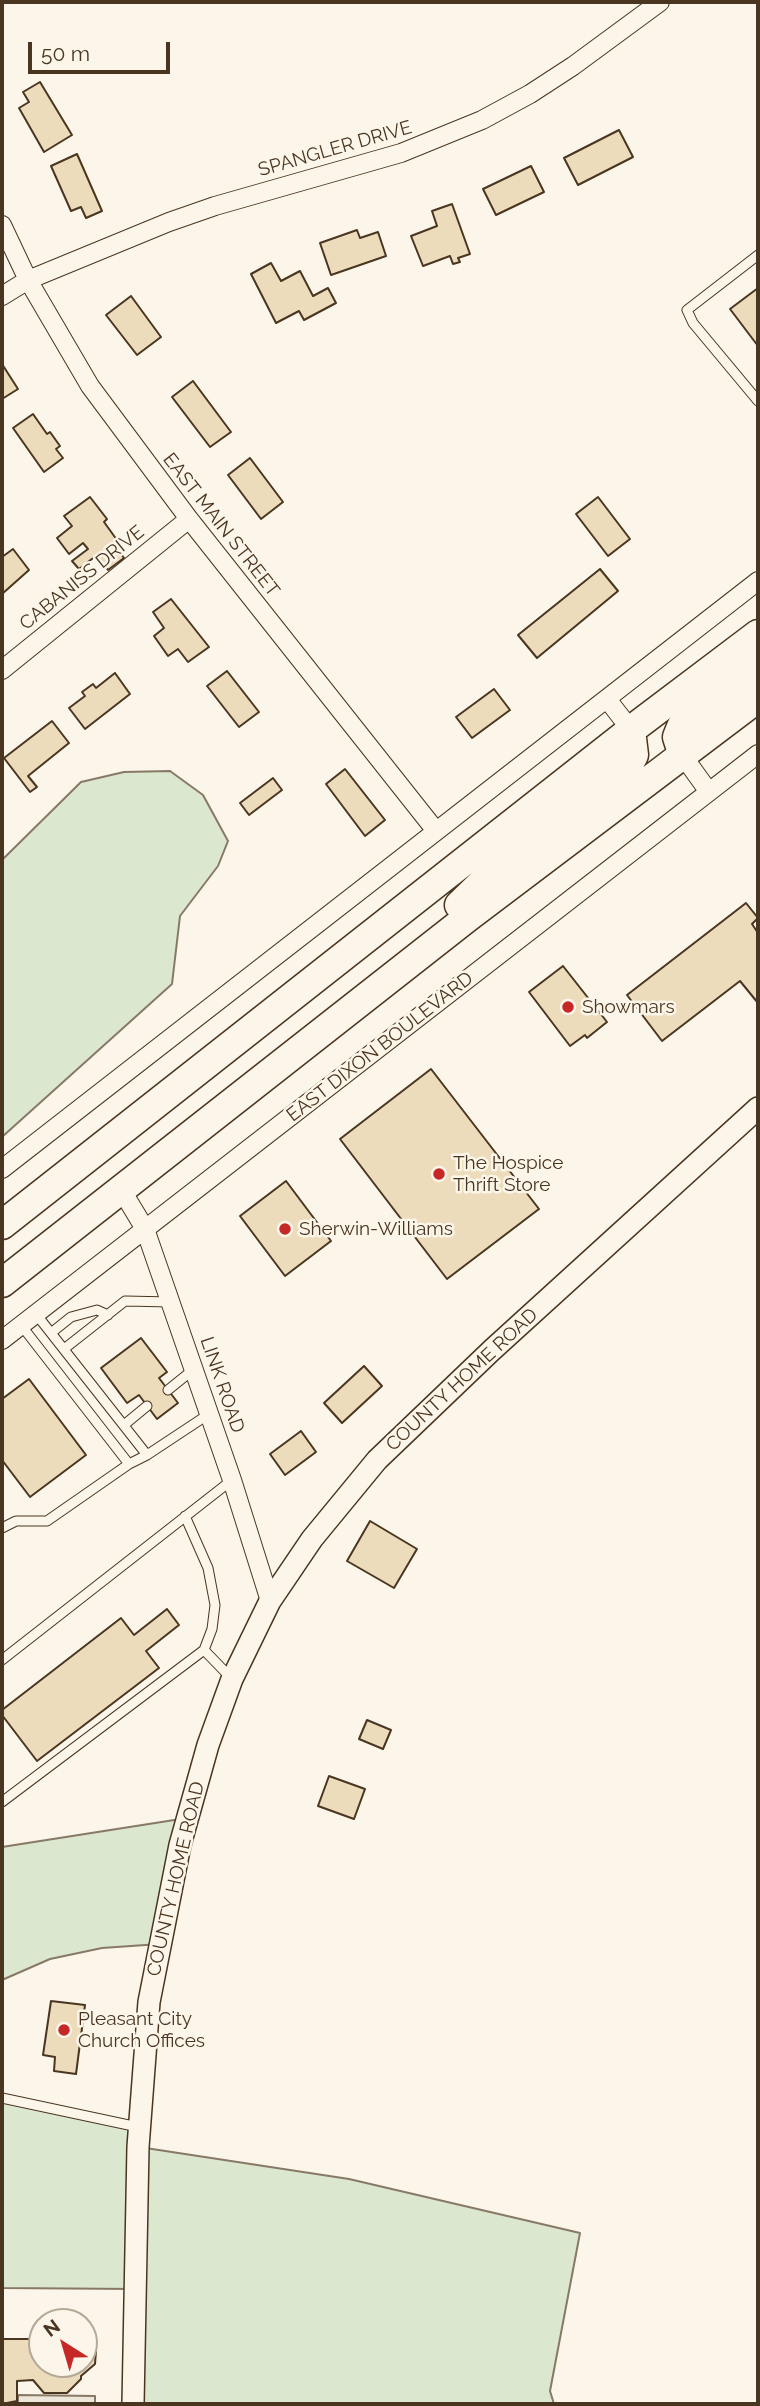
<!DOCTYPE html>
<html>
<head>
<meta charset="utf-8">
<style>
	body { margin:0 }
	#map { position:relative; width:760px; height:2406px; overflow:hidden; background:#fbf6e9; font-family:Raleway,sans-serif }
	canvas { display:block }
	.frame { position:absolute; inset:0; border:4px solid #4a3520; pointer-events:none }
	.north { position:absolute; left:28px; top:2308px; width:70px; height:70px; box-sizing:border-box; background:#fbf6e9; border:2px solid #b4a999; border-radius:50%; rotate:323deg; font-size:19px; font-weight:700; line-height:28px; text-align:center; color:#4a3520 }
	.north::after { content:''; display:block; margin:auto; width:24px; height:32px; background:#c62828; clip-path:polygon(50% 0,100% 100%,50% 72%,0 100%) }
	.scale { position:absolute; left:28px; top:42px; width:142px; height:32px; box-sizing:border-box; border:4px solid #4a3520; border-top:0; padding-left:9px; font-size:21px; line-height:24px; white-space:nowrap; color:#4a3520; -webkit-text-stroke:5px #fbf6e9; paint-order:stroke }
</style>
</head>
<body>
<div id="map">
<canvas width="760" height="2406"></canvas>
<div class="frame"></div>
<div class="north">N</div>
<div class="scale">50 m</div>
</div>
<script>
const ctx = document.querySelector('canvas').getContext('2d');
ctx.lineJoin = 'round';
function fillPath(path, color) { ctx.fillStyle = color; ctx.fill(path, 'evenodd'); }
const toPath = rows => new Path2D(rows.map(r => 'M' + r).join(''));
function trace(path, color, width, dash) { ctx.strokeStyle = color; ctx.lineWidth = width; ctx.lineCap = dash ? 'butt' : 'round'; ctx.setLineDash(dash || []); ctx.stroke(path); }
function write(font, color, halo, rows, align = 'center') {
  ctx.font = font + ' Raleway,sans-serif'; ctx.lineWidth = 5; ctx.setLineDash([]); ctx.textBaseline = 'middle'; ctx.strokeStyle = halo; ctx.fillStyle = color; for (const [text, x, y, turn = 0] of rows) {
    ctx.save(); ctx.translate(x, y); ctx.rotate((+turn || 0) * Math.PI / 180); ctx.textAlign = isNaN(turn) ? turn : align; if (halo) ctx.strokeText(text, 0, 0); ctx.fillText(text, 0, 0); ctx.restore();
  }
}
const green = toPath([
	[170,771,203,795,228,841,218,866,180,916,172,984,2,1137,2,860,81,782,124,772,170,771],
	[187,1818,160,1944,102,1948,50,1959,2,1980,2,1847,187,1818],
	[2,2098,140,2127,139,2147,349,2179,580,2233,550,2391,554,2404,133,2404,135,2289,2,2288,2,2098]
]);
const parking = toPath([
	[18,2395,95,2396,95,2404,18,2404,18,2395]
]);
const building = toPath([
	[40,82,72,135,44,152,19,108,29,102,23,92,40,82],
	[619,130,633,157,578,185,564,158,619,130],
	[77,154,102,211,86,218,81,207,71,211,51,166,77,154],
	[531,166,544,192,496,215,483,189,531,166],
	[452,204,470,254,458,258,460,262,453,264,450,256,423,266,411,236,437,226,432,211,452,204],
	[357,230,360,238,378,232,386,256,331,275,320,243,357,230],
	[271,263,281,281,300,271,313,296,328,288,336,303,304,320,299,311,276,323,251,274,271,263],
	[758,288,758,346,730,309,758,288],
	[131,296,161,337,137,355,106,315,131,296],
	[2,364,18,389,2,399,2,364],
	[193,381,231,432,210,447,172,397,193,381],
	[33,414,47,434,50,432,60,446,56,449,63,458,44,472,13,428,33,414],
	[250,458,283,502,261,519,228,475,250,458],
	[90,497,107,519,104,522,117,540,113,543,124,558,108,570,97,555,79,569,72,561,88,549,83,543,69,554,57,538,72,526,64,516,90,497],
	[598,497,630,539,608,556,576,514,598,497],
	[13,549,29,570,2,594,2,557,13,549],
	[600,569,618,591,537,658,518,635,600,569],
	[171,599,209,647,188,662,178,649,168,656,154,636,164,628,153,612,171,599],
	[227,671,259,712,239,727,207,686,227,671],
	[115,673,130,694,85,729,69,708,85,696,82,692,93,684,96,688,115,673],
	[494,689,510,710,472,738,456,717,494,689],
	[52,721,69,743,28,776,37,787,30,792,4,758,52,721],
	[345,769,385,820,365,836,326,784,345,769],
	[273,778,282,790,249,815,240,803,273,778],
	[746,903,758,918,752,924,758,933,758,1003,740,981,662,1041,627,995,746,903],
	[563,966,607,1022,587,1038,585,1035,570,1046,529,992,563,966],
	[431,1069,539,1209,447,1279,340,1139,431,1069],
	[286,1181,331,1241,285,1276,240,1216,286,1181],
	[141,1338,167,1372,159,1378,178,1403,157,1419,139,1395,127,1403,101,1368,141,1338],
	[364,1366,382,1386,342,1423,324,1403,364,1366],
	[29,1379,86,1455,30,1497,2,1460,2,1399,29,1379],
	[301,1431,316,1452,285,1475,270,1454,301,1431],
	[370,1521,417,1549,394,1588,347,1561,370,1521],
	[167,1609,179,1625,146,1651,159,1668,37,1761,2,1715,2,1710,121,1618,134,1635,167,1609],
	[367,1720,391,1730,383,1749,359,1739,367,1720],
	[329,1776,365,1789,354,1819,318,1806,329,1776],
	[51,2001,85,2005,76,2074,54,2071,55,2057,43,2055,51,2001],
	[42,2329,42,2364,84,2364,84,2340,96,2351,95,2364,81,2376,81,2379,67,2393,44,2393,33,2380,17,2381,17,2401,2,2404,2,2339,32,2339,42,2329]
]);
const service = toPath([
	[758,255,687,310,693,323,758,401],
	[36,1314,147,1455],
	[21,1325,129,1464],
	[51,1333,71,1317,97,1310,108,1315],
	[64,1349,125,1301,171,1302],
	[168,1390,194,1369],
	[124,1425,147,1406],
	[2,1528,16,1521,47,1521,129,1464,147,1455,209,1414],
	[204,1650,232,1679],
	[2,1660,232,1480],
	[2,1802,204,1650,212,1629,215,1605,208,1568,185,1516],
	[2,2098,138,2127]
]);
const minor = toPath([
	[2,225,28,280,90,386,189,519,436,831],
	[2,296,28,280,169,222,215,206,401,153,482,120,530,94,573,66,660,2],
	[2,670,189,519],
	[607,699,631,730],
	[683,756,709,792],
	[2,1169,758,581],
	[121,1189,145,1229,232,1480,270,1601],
	[2,1340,758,754]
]);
const tertiary = toPath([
	[133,2404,138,2147,149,2002,180,1845,208,1745,232,1679,270,1601,312,1539,377,1460,492,1350,758,1108]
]);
const trunk = toPath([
	[683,756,677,737,681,727,758,666],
	[459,905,493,872,628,766,634,755,631,730],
	[2,1225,631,730,758,634],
	[2,1283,467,918,758,698]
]);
const markers = [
	[568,1007,7,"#c62828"],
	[439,1174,7,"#c62828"],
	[285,1229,7,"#c62828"],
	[64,2030,7,"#c62828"]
];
const streetNames = [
	["SPANGLER DRIVE",335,149,-16],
	["EAST MAIN STREET",221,525,52],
	["CABANISS DRIVE",82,578,-39],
	["EAST DIXON BOULEVARD",380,1047,-38],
	["COUNTY HOME ROAD",462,1380,-43],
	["LINK ROAD",222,1385,71],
	["COUNTY HOME ROAD",176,1879,-77]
];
const poiNames = [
	["Showmars",582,1007],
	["The Hospice",453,1163],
	["Thrift Store",453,1185],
	["Sherwin-Williams",299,1229],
	["Pleasant City",78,2019],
	["Church Offices",78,2041]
];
fillPath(green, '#dce7d0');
trace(green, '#887966', 2);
fillPath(parking, '#ede7d9');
trace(parking, '#887966', 2);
fillPath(building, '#ecdcbc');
trace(building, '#4a3520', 2);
trace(service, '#4a3520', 11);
trace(minor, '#4a3520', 20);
trace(tertiary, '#4a3520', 24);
trace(trunk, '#4a3520', 31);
trace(service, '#fbf6e9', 9);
trace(minor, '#fbf6e9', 18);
trace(tertiary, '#fbf6e9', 21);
trace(trunk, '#fbf6e9', 28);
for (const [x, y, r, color] of markers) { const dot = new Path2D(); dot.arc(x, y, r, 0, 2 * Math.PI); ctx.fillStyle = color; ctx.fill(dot); trace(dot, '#fbf6e9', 2.5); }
write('19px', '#4a3520', '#fbf6e9', streetNames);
write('19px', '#4a3520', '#fbf6e9', poiNames, 'left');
</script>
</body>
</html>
